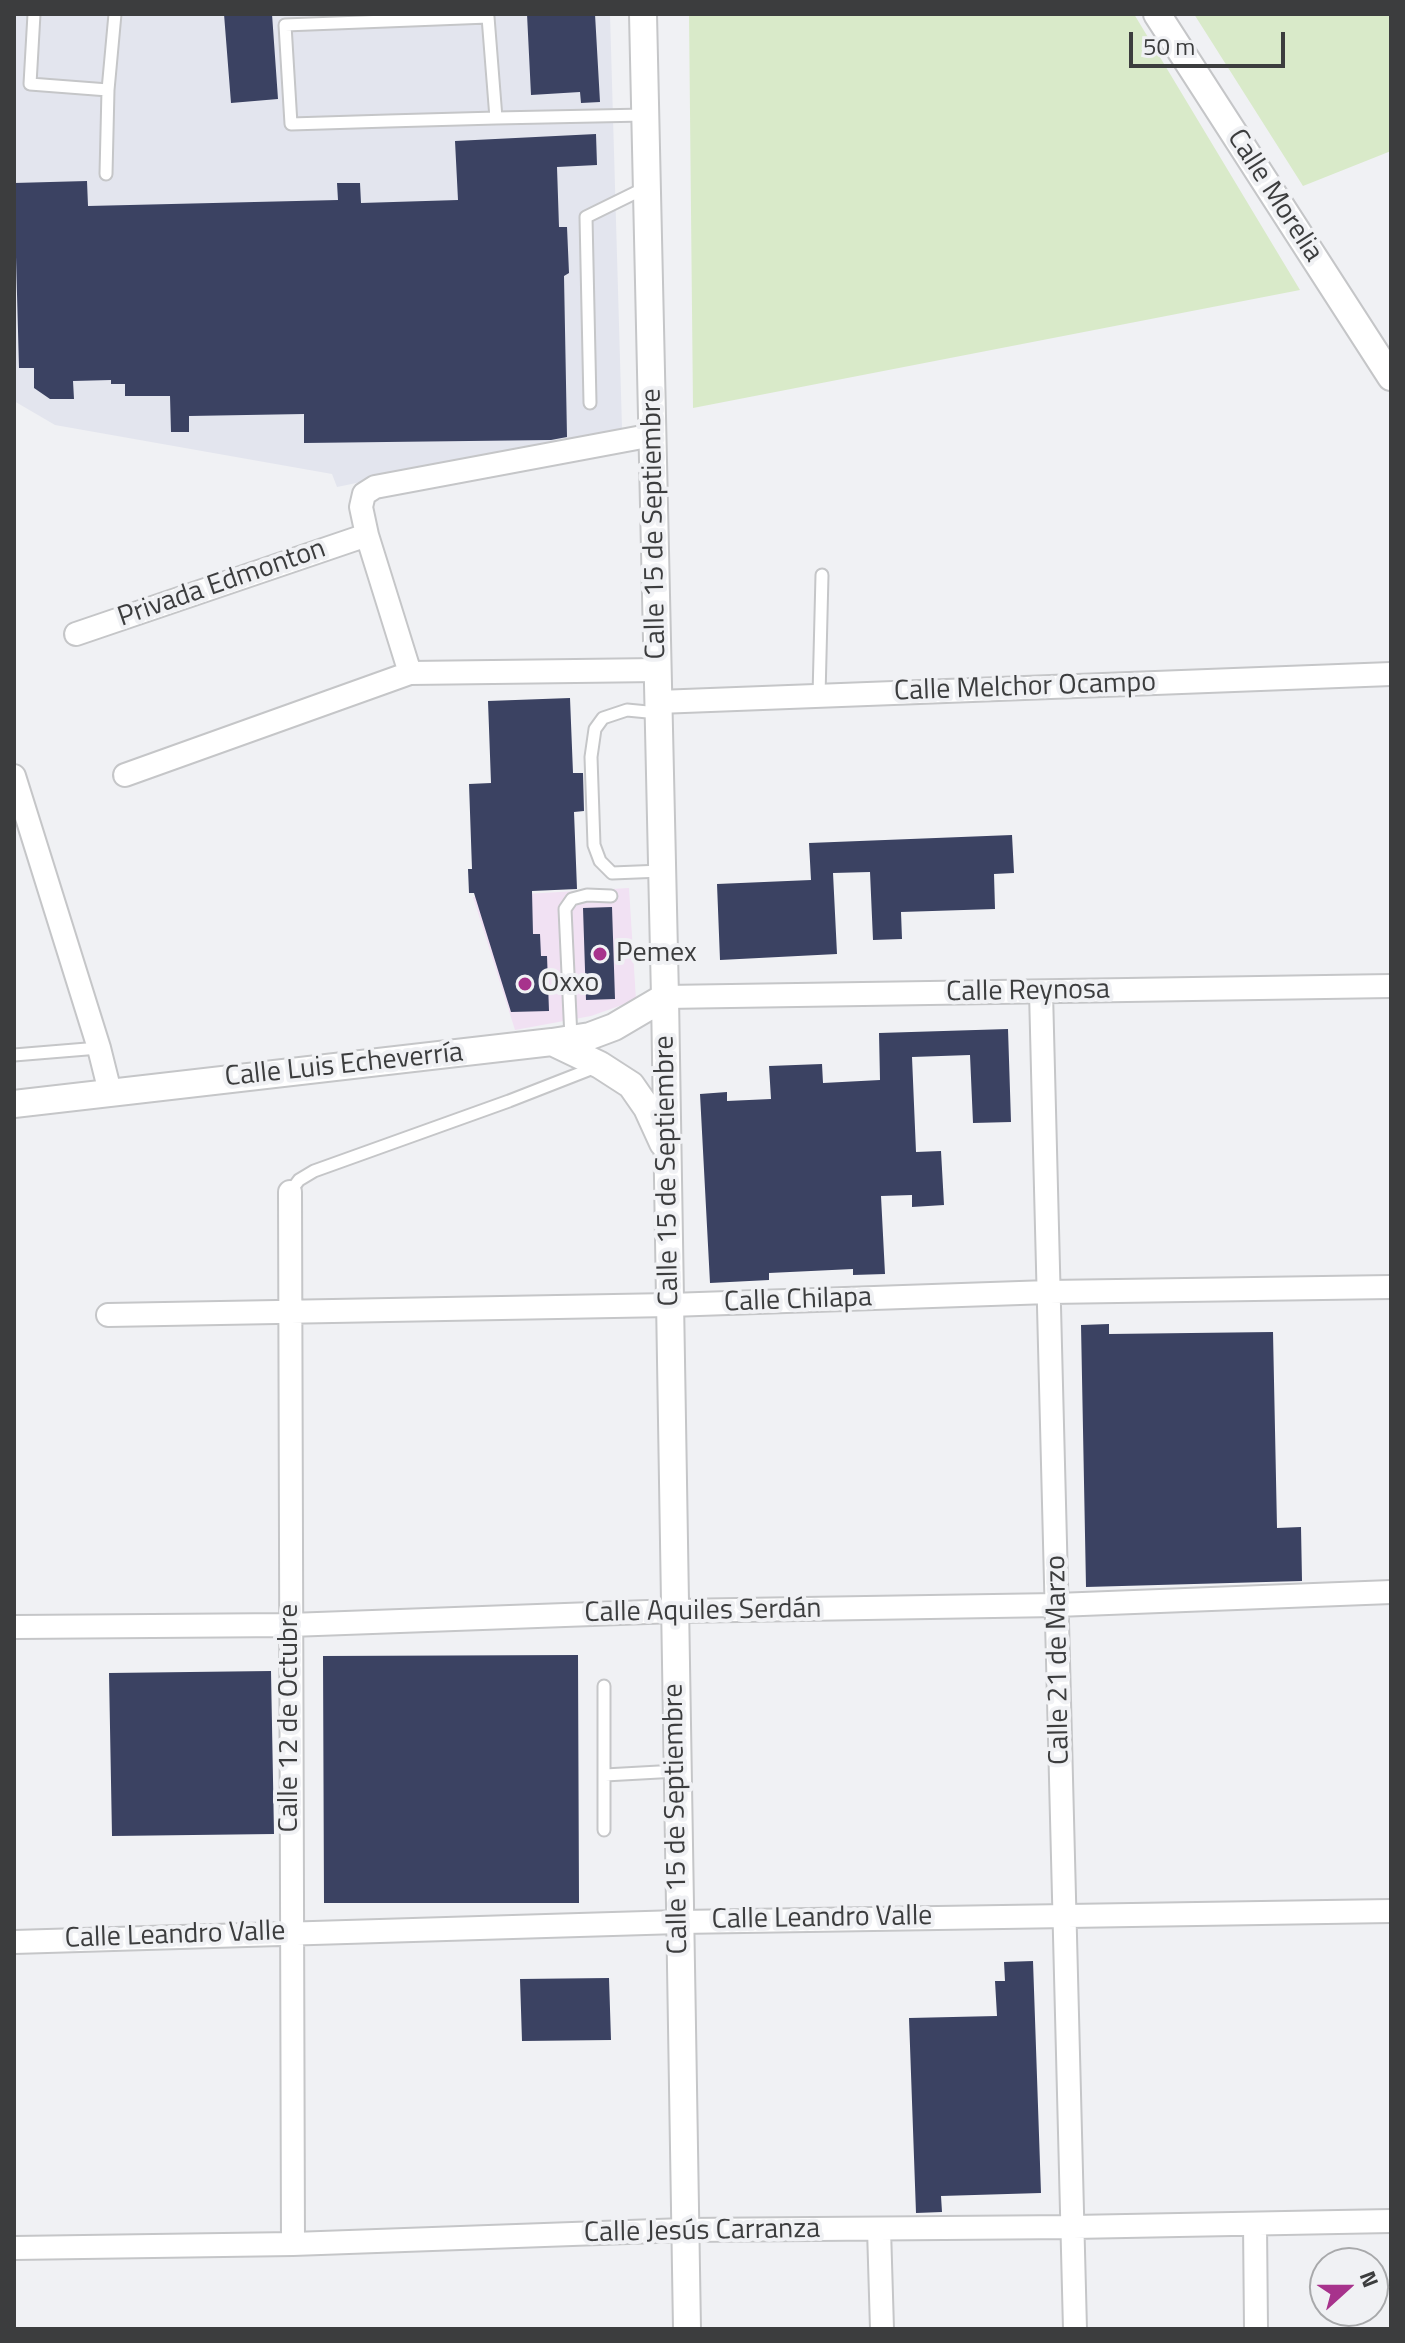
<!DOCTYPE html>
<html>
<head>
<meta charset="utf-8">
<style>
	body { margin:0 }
	#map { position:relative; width:1405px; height:2343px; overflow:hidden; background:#f0f1f4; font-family:"Titillium Web",sans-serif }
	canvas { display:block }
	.frame { position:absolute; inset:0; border:16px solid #3c3d3e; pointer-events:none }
	.north { position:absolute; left:1309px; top:2247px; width:80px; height:80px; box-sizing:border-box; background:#f0f1f4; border:2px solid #a8a9ab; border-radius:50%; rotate:69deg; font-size:22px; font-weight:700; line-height:32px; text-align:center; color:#3c3d3e }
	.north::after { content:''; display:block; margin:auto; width:28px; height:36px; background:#a7338c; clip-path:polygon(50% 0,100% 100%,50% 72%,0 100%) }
	.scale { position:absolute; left:1129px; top:32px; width:156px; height:36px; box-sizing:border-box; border:4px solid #3c3d3e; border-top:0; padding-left:10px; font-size:24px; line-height:28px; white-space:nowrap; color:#3c3d3e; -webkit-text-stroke:6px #f0f1f4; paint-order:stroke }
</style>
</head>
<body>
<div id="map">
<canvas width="1405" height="2343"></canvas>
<div class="frame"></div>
<div class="north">N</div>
<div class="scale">50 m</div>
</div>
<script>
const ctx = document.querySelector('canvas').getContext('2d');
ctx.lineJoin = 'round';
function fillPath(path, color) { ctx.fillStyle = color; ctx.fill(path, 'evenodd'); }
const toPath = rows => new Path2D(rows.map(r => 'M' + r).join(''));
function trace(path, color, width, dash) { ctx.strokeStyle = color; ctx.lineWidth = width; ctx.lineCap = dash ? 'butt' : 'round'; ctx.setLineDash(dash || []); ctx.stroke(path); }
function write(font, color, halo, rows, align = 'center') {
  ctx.font = font + ' "Titillium Web",sans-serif'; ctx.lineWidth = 8; ctx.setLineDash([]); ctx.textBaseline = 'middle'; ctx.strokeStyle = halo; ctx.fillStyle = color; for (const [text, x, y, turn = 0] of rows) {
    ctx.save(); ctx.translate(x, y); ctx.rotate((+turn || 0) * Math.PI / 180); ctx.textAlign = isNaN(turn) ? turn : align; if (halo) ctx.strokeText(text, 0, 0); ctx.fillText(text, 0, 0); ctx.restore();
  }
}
const commercial = toPath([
	[629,888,636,1000,591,1016,515,1030,473,897]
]);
const built = toPath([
	[14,14,610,14,622,428,337,487,332,474,55,425,14,401]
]);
const green = toPath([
	[689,14,1134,14,1300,290,693,408],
	[1194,14,1391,14,1391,151,1303,186]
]);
const building = toPath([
	[224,14,272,14,278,99,231,103],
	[527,14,595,14,600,102,581,103,580,92,531,95],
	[596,134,597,165,557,167,559,227,567,227,569,273,564,276,567,437,551,440,304,443,304,414,189,416,189,432,171,432,170,396,125,396,125,384,111,384,111,380,73,381,74,399,50,399,34,388,34,368,19,368,14,183,87,181,88,206,338,200,337,183,360,183,361,203,458,200,455,141],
	[570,698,573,773,583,773,584,811,574,812,577,889,532,891,533,934,540,934,541,956,547,956,549,1011,511,1012,474,893,469,893,468,869,472,869,469,784,491,783,488,701],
	[1012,835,1014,873,994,874,995,909,901,912,902,939,873,940,870,872,833,873,837,954,720,960,717,884,811,880,809,843],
	[612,907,615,999,586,1000,583,908],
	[1008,1029,1011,1122,973,1123,970,1055,912,1057,916,1152,941,1151,944,1205,912,1207,912,1195,881,1196,885,1274,853,1275,853,1269,769,1273,769,1280,710,1283,700,1094,727,1092,727,1101,771,1099,769,1066,822,1064,823,1083,880,1080,879,1033],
	[1109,1324,1109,1334,1273,1332,1277,1528,1301,1527,1302,1581,1086,1587,1081,1325],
	[578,1655,579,1903,324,1903,323,1656],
	[271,1671,274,1834,112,1836,109,1673],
	[1033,1961,1041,2193,941,2196,942,2212,916,2213,909,2018,997,2016,995,1981,1005,1981,1004,1962],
	[609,1978,611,2040,522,2041,520,1979]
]);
const service = toPath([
	[34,14,30,84,108,90],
	[496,118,488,17,285,25,291,124,388,121,496,118,645,115],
	[106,174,108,90,115,14],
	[590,403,586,217,647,187],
	[819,696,822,575],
	[658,713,627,710,603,718,595,729,591,757,594,845,600,861,612,873,662,871],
	[571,1038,565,909,572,899,587,895,611,896],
	[14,1055,99,1048],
	[290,1192,299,1180,314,1171,509,1101,596,1067],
	[604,1686,604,1830],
	[605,1775,677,1771]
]);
const minor = toPath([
	[76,634,367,535],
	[410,673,367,535,361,507,364,494,375,487,653,435],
	[658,702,1391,674],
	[125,775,410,673,658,670],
	[14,776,99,1048,110,1092],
	[1041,992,1075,2329],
	[665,997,1391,986],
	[290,1192,293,2244],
	[108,1315,670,1305,1049,1292,1391,1287],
	[14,1627,290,1625,675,1611,1057,1605,1391,1592],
	[14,1942,679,1922,1391,1911],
	[1255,2224,1256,2329],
	[879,2229,882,2329],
	[14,2248,293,2244,684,2230,1073,2227,1391,2221]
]);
const tertiary = toPath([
	[643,14,665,997,687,2329],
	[1157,14,1391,377],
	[552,1042,600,1065,631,1085,647,1108,663,1143],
	[14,1104,552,1042,590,1036,614,1027,665,997]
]);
const markers = [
	[600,954,8,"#a7338c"],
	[525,984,8,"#a7338c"]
];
const streetNames = [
	["Calle Morelia",1274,196,57],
	["Calle 15 de Septiembre",655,524,-91],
	["Privada Edmonton",222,584,-19],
	["Calle Melchor Ocampo",1025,688,-2],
	["Calle Reynosa",1028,992,-1],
	["Calle Luis Echeverría",344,1066,-6],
	["Calle 15 de Septiembre",668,1171,-91],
	["Calle Chilapa",798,1301,-2],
	["Calle Aquiles Serdán",703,1612,-1],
	["Calle 21 de Marzo",1059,1660,-91],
	["Calle 12 de Octubre",290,1718,-90],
	["Calle 15 de Septiembre",677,1819,-91],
	["Calle Leandro Valle",822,1919,-1],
	["Calle Leandro Valle",175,1936,-2],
	["Calle Jesús Carranza",702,2232,-1]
];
const poiNames = [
	["Pemex",616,954],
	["Oxxo",541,984]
];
fillPath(commercial, '#f1e1f3');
fillPath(built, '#e3e5ee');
fillPath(green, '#d9eac9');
fillPath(building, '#3b4262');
trace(service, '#c5c6c8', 15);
trace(minor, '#c5c6c8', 26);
trace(tertiary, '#c5c6c8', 30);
trace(service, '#fff', 11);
trace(minor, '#fff', 22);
trace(tertiary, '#fff', 26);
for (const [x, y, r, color] of markers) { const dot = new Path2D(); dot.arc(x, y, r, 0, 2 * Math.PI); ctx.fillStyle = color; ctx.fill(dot); trace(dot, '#f0f1f4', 3); }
write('28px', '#3c3d3e', '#f0f1f4', streetNames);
write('28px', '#3c3d3e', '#f0f1f4', poiNames, 'left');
</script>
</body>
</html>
